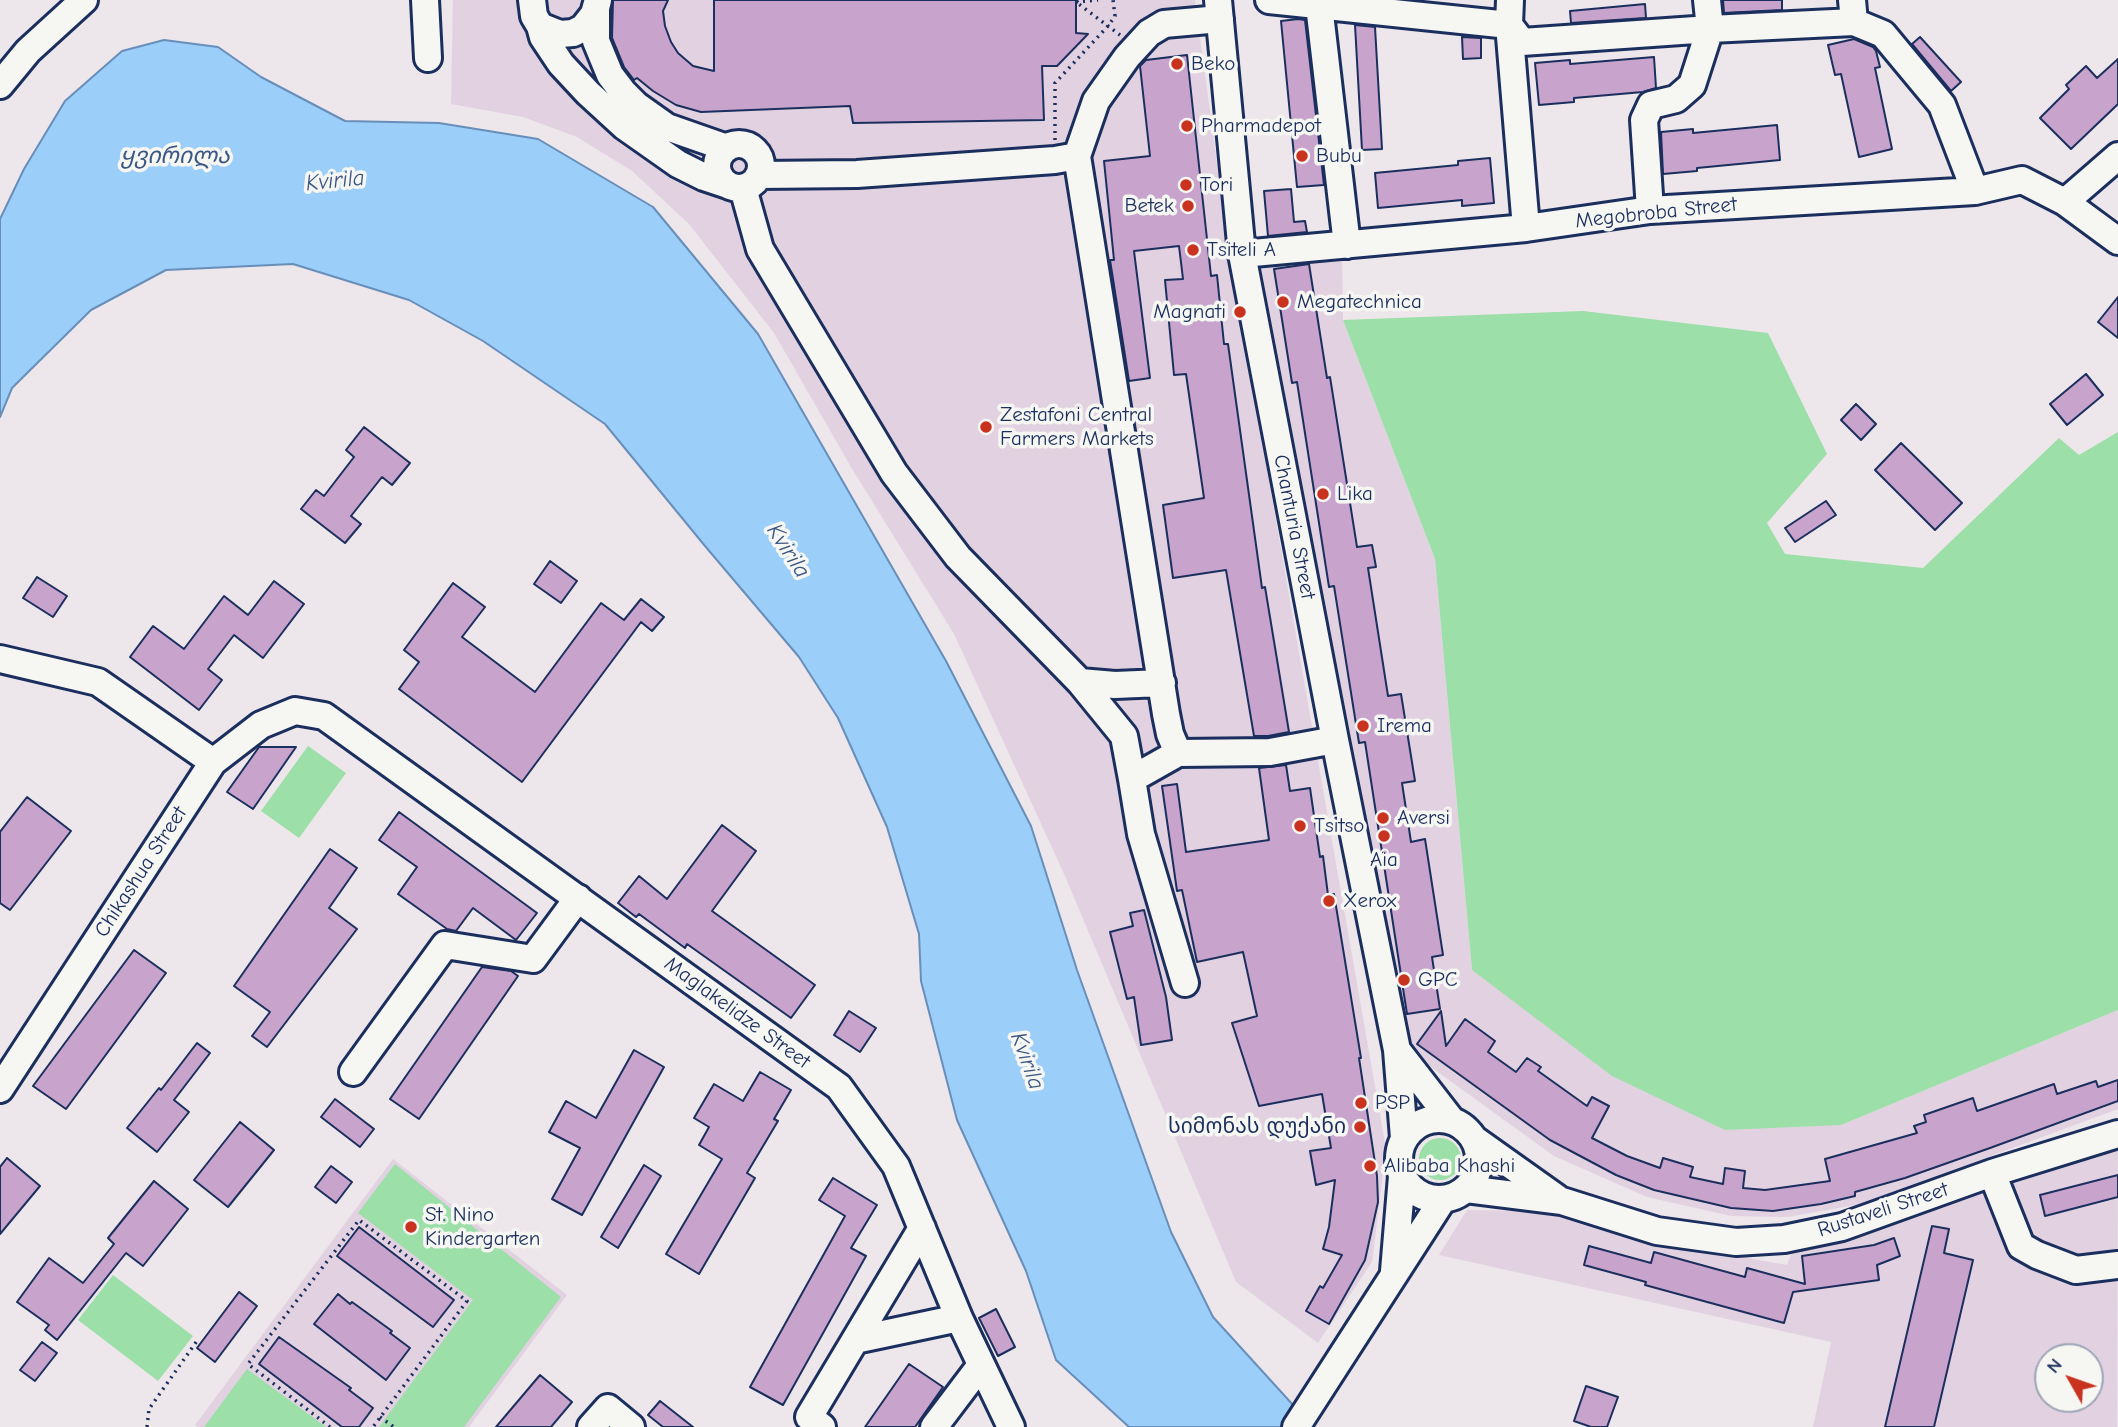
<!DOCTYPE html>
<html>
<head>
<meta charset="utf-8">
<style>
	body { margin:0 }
	#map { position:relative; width:2118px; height:1427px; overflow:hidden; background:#ede6ea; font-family:"Comic Neue",sans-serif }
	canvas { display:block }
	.north { position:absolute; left:2034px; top:1343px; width:70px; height:70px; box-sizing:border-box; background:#f6f6f2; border:2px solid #9ea6b7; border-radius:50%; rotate:310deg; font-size:19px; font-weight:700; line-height:28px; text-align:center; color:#1b2f5e }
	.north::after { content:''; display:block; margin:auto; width:24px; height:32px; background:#c8321e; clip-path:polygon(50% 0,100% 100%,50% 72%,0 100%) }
</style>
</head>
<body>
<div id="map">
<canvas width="2118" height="1427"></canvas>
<div class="north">N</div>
</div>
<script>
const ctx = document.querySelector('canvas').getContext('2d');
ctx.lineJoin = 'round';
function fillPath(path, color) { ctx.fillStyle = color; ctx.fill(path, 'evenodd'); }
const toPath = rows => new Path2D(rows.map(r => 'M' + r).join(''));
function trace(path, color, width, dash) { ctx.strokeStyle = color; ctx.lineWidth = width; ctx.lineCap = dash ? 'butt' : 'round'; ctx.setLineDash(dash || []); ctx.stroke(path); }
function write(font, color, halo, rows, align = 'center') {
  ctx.font = font + ' "Comic Neue","Noto Sans Georgian",sans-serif'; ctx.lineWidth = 7; ctx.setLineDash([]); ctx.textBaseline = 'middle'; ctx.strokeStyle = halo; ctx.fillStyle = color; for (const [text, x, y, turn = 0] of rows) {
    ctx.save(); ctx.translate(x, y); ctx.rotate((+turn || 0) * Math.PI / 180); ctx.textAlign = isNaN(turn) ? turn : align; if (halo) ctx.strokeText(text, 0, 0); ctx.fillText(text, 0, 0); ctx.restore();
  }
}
const built = toPath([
	[453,0,1195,0,1229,252,1386,1149,1372,1262,1318,1343,1236,1282,1065,876,954,634,851,467,774,333,689,224,632,171,577,137,523,117,451,104],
	[1342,257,1343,320,1435,559,1472,970,1841,1125,2118,1010,2118,1109,1861,1204,1788,1217,1731,1216,1647,1197,1554,1156,1424,1062,1408,1046,1261,266],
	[2118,1143,2117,1427,1813,1427,1831,1342,1439,1255,1467,1210,1549,1211,1654,1241,1787,1265,1793,1249,1898,1222],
	[2048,1357,2090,1357,2090,1399,2048,1399],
	[393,1159,567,1295,469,1427,198,1427,195,1425]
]);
const green = toPath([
	[1583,311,1768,333,1827,454,1767,523,1785,554,1923,568,2059,438,2079,455,2118,432,2118,1010,1841,1125,1725,1130,1612,1076,1472,970,1435,559,1343,320],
	[308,746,346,773,299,838,261,811],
	'1419 1159a21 21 0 1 1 42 0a21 21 0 1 1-42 0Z',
	[395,1164,561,1297,464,1427,379,1427,473,1300,358,1213],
	[113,1275,193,1336,158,1381,78,1320],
	[247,1369,326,1427,204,1427]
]);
const water = toPath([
	[164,40,218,47,261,77,345,121,439,123,538,139,653,207,758,334,946,661,1031,826,1077,970,1171,1232,1213,1317,1313,1427,1129,1427,1056,1360,1026,1271,957,1120,921,981,919,934,887,827,838,718,799,657,705,546,605,424,483,341,409,300,293,264,166,270,91,310,12,388,0,417,0,219,24,169,65,101,122,51,164,40]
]);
const building = toPath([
	[613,0,668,0,663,11,665,26,671,42,678,53,693,66,714,71,714,0,1076,0,1076,33,1088,34,1057,66,1042,66,1044,120,853,123,850,106,701,112,676,105,653,91,637,78,634,80,624,67,612,38,613,0],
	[1723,0,1782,0,1782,10,1724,13,1723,0],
	[1645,4,1646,18,1571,23,1570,11,1645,4],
	[1298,19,1305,20,1324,185,1297,187,1281,21,1298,19],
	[1355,25,1375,27,1382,149,1362,150,1355,25],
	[1462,37,1481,38,1481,58,1463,59,1462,37],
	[1920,37,1961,82,1951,91,1912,44,1920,37],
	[1854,39,1873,47,1876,51,1880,67,1875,68,1892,149,1859,157,1841,74,1835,75,1828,45,1854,39],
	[1187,55,1211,276,1217,275,1224,344,1228,344,1262,588,1265,587,1289,732,1268,736,1254,736,1226,570,1173,578,1163,505,1204,498,1186,374,1174,375,1165,280,1183,279,1179,246,1134,251,1150,378,1129,381,1110,260,1114,260,1104,161,1150,156,1140,66,1146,60,1187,55],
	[1654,57,1656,88,1643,92,1574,98,1574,102,1539,105,1535,63,1570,60,1570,64,1654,57],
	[2118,59,2118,104,2071,149,2040,118,2069,89,2066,85,2086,66,2097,78,2118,59],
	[1777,125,1780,160,1697,168,1697,171,1663,174,1661,132,1693,129,1693,133,1777,125],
	[1490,158,1494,203,1462,206,1462,200,1378,208,1375,173,1458,165,1458,161,1490,158],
	[1291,189,1294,222,1305,221,1307,232,1268,236,1264,191,1291,189],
	[1309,264,1327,378,1330,377,1357,547,1372,545,1376,567,1368,568,1388,696,1401,694,1415,781,1402,783,1411,842,1425,839,1443,955,1432,957,1440,1009,1407,1014,1365,742,1359,743,1334,586,1329,587,1297,382,1292,383,1274,269,1309,264],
	[2118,297,2118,338,2098,322,2118,297],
	[2086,374,2103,395,2067,425,2050,404,2086,374],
	[1856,404,1876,424,1861,440,1841,420,1856,404],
	[364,427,410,463,392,485,382,477,351,516,361,524,345,543,301,509,316,490,324,496,354,457,346,450,364,427],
	[1901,443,1962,503,1935,530,1875,470,1901,443],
	[1826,501,1836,515,1795,542,1785,528,1826,501],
	[550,561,577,581,561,603,534,584,550,561],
	[37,577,67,596,53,617,23,598,37,577],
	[274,581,304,604,263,658,234,635,208,669,222,680,199,710,130,657,153,626,184,649,224,596,248,615,274,581],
	[453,583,485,607,462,637,535,692,601,603,624,620,641,599,664,617,652,631,641,622,522,782,399,689,419,662,404,650,453,583],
	[259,747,296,747,253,809,227,792,259,747],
	[1286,765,1290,791,1310,788,1320,857,1323,856,1328,895,1334,894,1361,1058,1359,1058,1377,1176,1378,1202,1365,1260,1329,1324,1306,1311,1320,1286,1323,1288,1342,1255,1323,1249,1329,1227,1335,1180,1316,1185,1310,1151,1331,1148,1322,1094,1259,1106,1232,1023,1257,1016,1243,952,1197,962,1182,890,1177,891,1162,786,1177,784,1186,852,1269,840,1259,768,1286,765],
	[27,797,71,831,10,910,0,903,0,832,27,797],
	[399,812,537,913,516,940,473,908,456,931,447,929,398,894,417,867,379,840,399,812],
	[722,825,756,851,712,911,815,985,791,1018,687,944,685,948,639,914,636,917,618,903,639,876,667,899,722,825],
	[330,849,357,868,329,908,357,929,267,1047,252,1036,270,1012,234,986,330,849],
	[1144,910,1166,997,1172,1040,1141,1045,1134,997,1127,999,1110,932,1133,926,1130,913,1144,910],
	[134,950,166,973,66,1109,33,1086,134,950],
	[482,967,511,971,518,976,419,1119,390,1099,482,967],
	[849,1011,876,1028,860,1052,834,1035,849,1011],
	[1441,1011,1446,1046,1465,1019,1495,1041,1488,1052,1516,1072,1527,1058,1541,1067,1538,1071,1587,1106,1592,1097,1609,1106,1592,1138,1627,1156,1660,1168,1663,1158,1693,1167,1690,1177,1723,1184,1725,1168,1745,1171,1743,1188,1765,1190,1830,1181,1825,1159,1917,1133,1914,1126,1926,1122,1924,1115,1973,1098,1977,1111,2054,1084,2057,1094,2096,1081,2098,1087,2118,1080,2118,1101,1990,1148,1905,1178,1855,1192,1855,1196,1821,1204,1773,1211,1731,1208,1654,1190,1616,1175,1550,1140,1417,1044,1441,1011],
	[197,1043,210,1053,174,1100,189,1112,157,1152,127,1128,159,1088,161,1090,197,1043],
	[634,1050,664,1067,582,1215,552,1199,580,1148,549,1132,566,1101,596,1118,634,1050],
	[760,1072,791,1090,774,1119,778,1121,747,1173,755,1178,699,1274,666,1254,722,1159,699,1145,709,1127,694,1118,714,1084,743,1101,760,1072],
	[335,1099,374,1129,360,1147,321,1117,335,1099],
	[240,1122,274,1150,228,1207,194,1180,240,1122],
	[7,1158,40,1186,0,1234,0,1167,7,1158],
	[644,1165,661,1176,618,1248,601,1237,644,1165],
	[331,1166,352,1182,336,1203,315,1187,331,1166],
	[2118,1175,2118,1197,2045,1216,2040,1195,2118,1175],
	[833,1178,877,1205,851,1248,866,1256,783,1405,750,1387,845,1216,819,1200,833,1178],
	[154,1181,188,1209,143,1266,126,1253,57,1340,45,1330,49,1325,17,1302,49,1258,83,1283,114,1244,108,1238,154,1181],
	[1932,1226,1949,1229,1944,1253,1973,1260,1934,1427,1885,1427,1932,1226],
	[359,1227,454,1300,433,1327,337,1256,359,1227],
	[1894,1238,1900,1256,1877,1265,1879,1280,1793,1292,1784,1323,1645,1285,1646,1282,1584,1265,1589,1246,1651,1263,1654,1252,1745,1277,1747,1268,1805,1284,1802,1256,1874,1245,1894,1238],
	[239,1292,257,1306,215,1362,197,1348,239,1292],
	[338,1294,350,1304,352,1302,392,1331,390,1333,410,1348,386,1380,314,1324,338,1294],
	[996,1309,1015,1347,998,1356,979,1318,996,1309],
	[279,1337,351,1388,349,1390,373,1408,359,1427,342,1427,259,1364,279,1337],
	[42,1342,57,1353,35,1381,20,1370,42,1342],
	[909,1364,943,1387,915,1427,865,1427,909,1364],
	[540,1375,572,1402,551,1427,496,1427,540,1375],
	[1586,1386,1618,1397,1607,1427,1591,1427,1574,1421,1586,1386],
	[660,1401,693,1427,663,1427,648,1415,660,1401]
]);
const path = toPath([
	[1078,0,1076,2,1120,35],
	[1076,2,1098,0],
	[1055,140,1055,83,1108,26,1115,16,1113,0],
	[380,1417,394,1427],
	[147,1427,149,1409,199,1338],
	[330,1427,248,1364,359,1220,467,1301,373,1427]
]);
const minor = toPath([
	[425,0,428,58],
	[532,0,534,16,540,26,560,34,573,33,583,28,594,14,597,3],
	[598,0,596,8,596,41,610,75,623,92,636,105,667,127,727,148],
	[1218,0,1242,254,1335,740,1397,1050,1404,1138],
	[1269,0,1509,25,1522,42,1710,29,1854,22],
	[1510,0,1509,25,1526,228],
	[1852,0,1854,22,1883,34,1942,105,1975,191],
	[1319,5,1347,245],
	[1220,19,1164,24,1149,33,1127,57,1096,101,1077,156,1166,714,1170,734,1178,753,1270,752,1335,740],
	[540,26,543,37,561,64,588,93,624,126,678,164,704,177,728,185],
	[0,85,28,51,84,0],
	'717 166a22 22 0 1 1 44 0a22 22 0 1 1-44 0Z',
	[759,175,857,174,1055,160,1077,156],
	[743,188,760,249,894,473,958,557,1080,682,1115,685,1162,683],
	[2065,202,2118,156],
	[1650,210,1644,120,1651,105,1676,99,1692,85,1710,29,1707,0],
	[1242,254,1526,228,1650,210,1975,191,2022,180,2065,202,2118,241],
	[0,659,98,682,213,762],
	[1080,682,1124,736,1132,779],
	[1178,753,1132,779,1141,834,1185,983],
	[1397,1050,1452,1121],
	[353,1072,445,945,533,959,578,898],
	[0,1089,213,762,261,725,295,711,324,716,839,1087,896,1166,959,1318,1011,1427],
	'1399 1159a40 40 0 1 1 80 0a40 40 0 1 1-80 0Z',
	[1474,1139,1557,1198],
	[1992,1173,2021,1246,2037,1255,2076,1270,2118,1265],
	[1466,1189,1562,1201,1657,1231,1736,1242,1784,1239,1842,1227,1992,1173,2118,1134],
	[1394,1271,1402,1176],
	[855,1340,959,1318],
	[591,1427,608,1408,631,1427],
	[822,1427,809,1417,922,1228],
	[934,1427,981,1365],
	[1296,1427,1443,1199]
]);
const markers = [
	[1177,64,7,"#c8321e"],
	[1187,126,7,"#c8321e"],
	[1302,156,7,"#c8321e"],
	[1186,185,7,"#c8321e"],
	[1188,206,7,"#c8321e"],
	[1193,250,7,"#c8321e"],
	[1283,302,7,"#c8321e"],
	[1240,312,7,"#c8321e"],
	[986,427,7,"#c8321e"],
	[1323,494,7,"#c8321e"],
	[1363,726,7,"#c8321e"],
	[1383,818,7,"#c8321e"],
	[1300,826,7,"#c8321e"],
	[1384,836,7,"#c8321e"],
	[1329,901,7,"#c8321e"],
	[1404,980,7,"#c8321e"],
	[1361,1103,7,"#c8321e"],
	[1360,1127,7,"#c8321e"],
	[1370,1166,7,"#c8321e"],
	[411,1227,7,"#c8321e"]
];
const poiNames = [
	["Beko",1191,64],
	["Pharmadepot",1201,126],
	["Bubu",1316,156],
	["Tori",1200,185],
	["Betek",1174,206,"right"],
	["Tsiteli A",1207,250],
	["Megatechnica",1297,302],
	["Magnati",1226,312,"right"],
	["Zestafoni Central",1000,415],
	["Farmers Markets",1000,439],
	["Lika",1337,494],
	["Irema",1377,726],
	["Aversi",1397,818],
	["Tsitso",1314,826],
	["Aia",1384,860,"center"],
	["Xerox",1343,901],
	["GPC",1418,980],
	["PSP",1375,1103],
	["სიმონას დუქანი",1346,1127,"right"],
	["Alibaba Khashi",1384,1166],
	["St. Nino",425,1215],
	["Kindergarten",425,1239]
];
const streetNames = [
	["Megobroba Street",1656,213,-6],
	["Chanturia Street",1294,527,79],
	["Chikashua Street",141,872,-57],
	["Maglakelidze Street",737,1013,36],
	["Rustaveli Street",1883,1210,-18]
];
const waterNames = [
	["ყვირილა",175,156],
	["Kvirila",335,181,-6],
	["Kvirila",788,551,57],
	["Kvirila",1027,1061,70]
];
fillPath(built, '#e2d2e1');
fillPath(green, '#9cdfa9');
fillPath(water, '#9bcef8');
trace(water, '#688eba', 2);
fillPath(building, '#c8a4cc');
trace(building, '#1b2f5e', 2);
trace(minor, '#1b2f5e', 32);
trace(path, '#1b2f5e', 3.5, [2, 5]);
trace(minor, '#f6f6f2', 26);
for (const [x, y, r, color] of markers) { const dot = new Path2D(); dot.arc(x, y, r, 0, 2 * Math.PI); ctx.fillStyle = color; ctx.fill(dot); trace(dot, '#f6f6f2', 2.5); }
write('21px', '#1b2f5e', '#f6f6f2', poiNames, 'left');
write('21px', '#1b2f5e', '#f6f6f2', streetNames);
write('italic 23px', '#3b5784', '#f6f6f2', waterNames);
</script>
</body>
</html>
